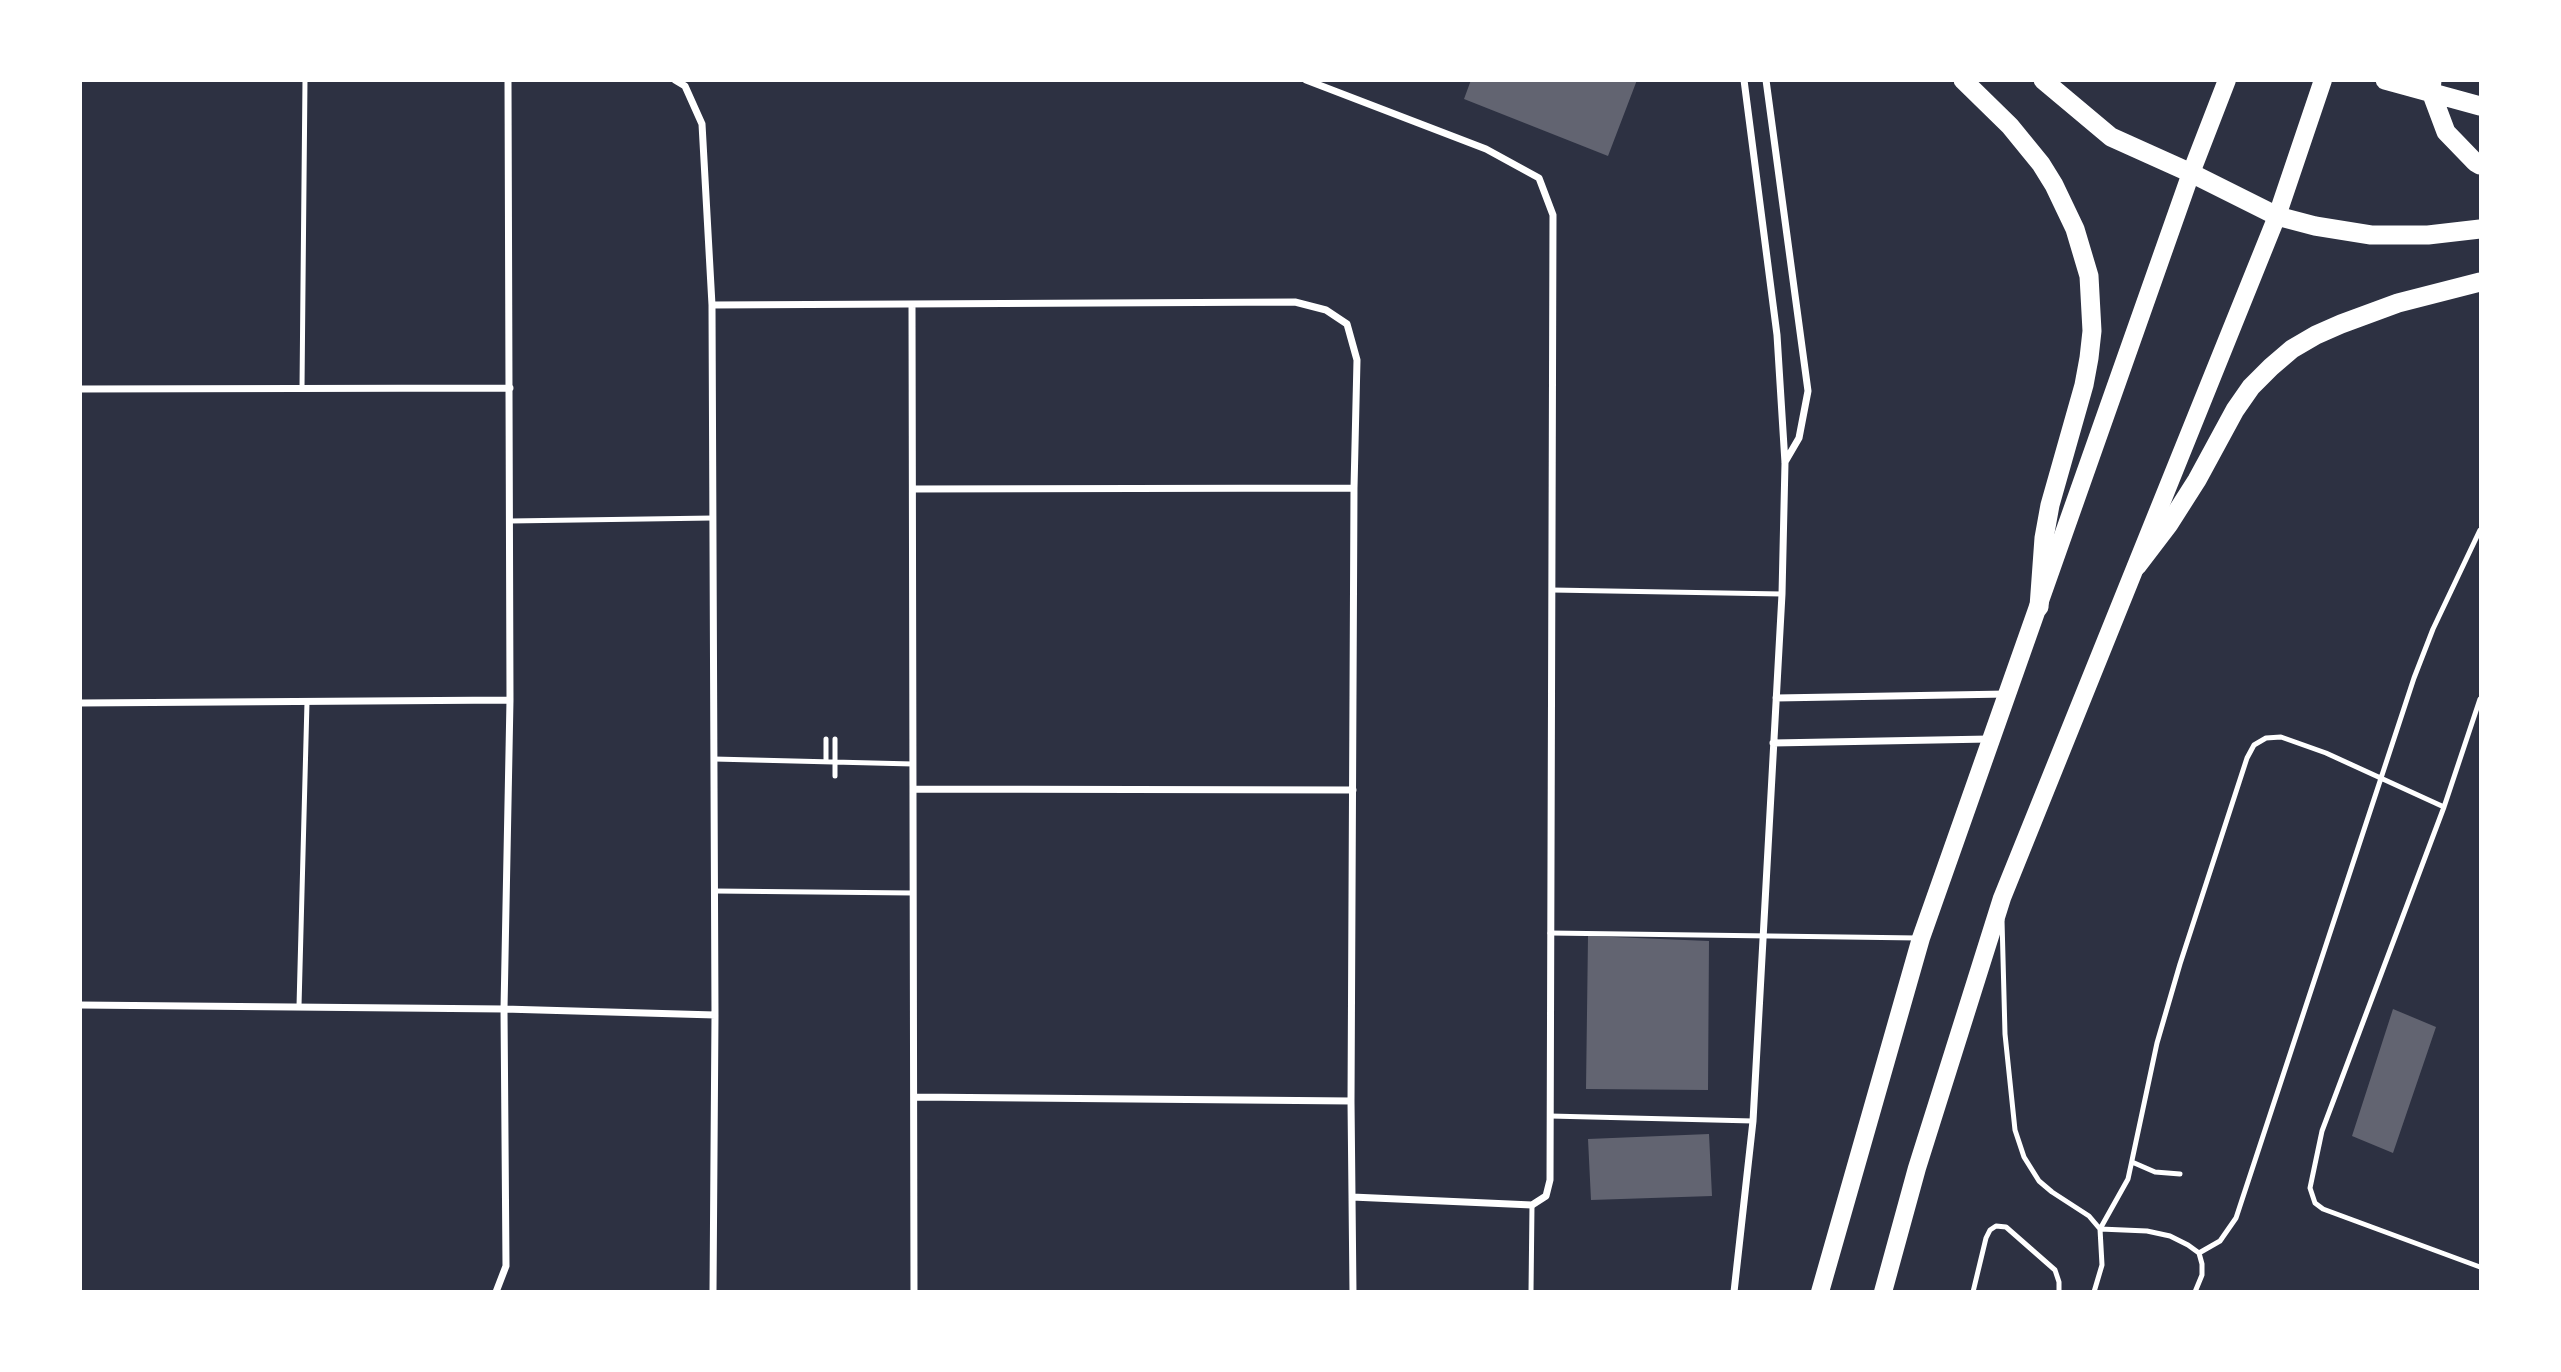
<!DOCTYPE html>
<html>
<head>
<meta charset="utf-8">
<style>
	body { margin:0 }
	#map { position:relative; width:2561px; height:1372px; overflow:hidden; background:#2d3142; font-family:"Work Sans",sans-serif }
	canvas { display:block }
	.frame { position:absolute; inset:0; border:82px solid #fff; pointer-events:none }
</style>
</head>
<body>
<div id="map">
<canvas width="2561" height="1372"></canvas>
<div class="frame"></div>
</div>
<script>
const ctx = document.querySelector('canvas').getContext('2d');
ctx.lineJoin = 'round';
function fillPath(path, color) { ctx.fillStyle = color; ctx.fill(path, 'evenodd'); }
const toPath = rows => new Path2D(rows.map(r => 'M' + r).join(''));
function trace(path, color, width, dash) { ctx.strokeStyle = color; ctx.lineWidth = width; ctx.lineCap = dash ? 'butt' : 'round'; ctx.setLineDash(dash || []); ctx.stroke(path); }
const building = toPath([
	[1471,80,1637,80,1608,156,1464,99],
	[1588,936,1709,941,1708,1090,1586,1089],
	[2393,1009,2436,1027,2393,1153,2352,1136],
	[1709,1134,1712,1196,1591,1200,1588,1139]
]);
const service = toPath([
	[302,388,305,80],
	[510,521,713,518],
	[1552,590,1782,594],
	[2480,699,2444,807,2322,1131,2310,1188,2315,1203,2323,1209,2480,1267],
	[826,739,826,762],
	[835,739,835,776],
	[714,759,913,764],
	[715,891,913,893],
	[2002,920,2005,1034,2015,1130,2024,1157,2039,1181,2052,1192,2089,1216,2100,1229,2102,1265,2094,1292],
	[1550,933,1918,938],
	[299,1006,307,702],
	[1550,1116,1753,1121],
	[2132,1162,2155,1172,2180,1174],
	[2100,1229,2128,1179,2157,1043,2180,964,2247,758,2254,745,2266,738,2281,737,2326,753,2444,807],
	[2100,1229,2147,1231,2170,1236,2188,1245,2199,1253,2202,1264,2202,1275,2195,1292],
	[2199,1253,2220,1241,2236,1218,2414,678,2433,629,2480,530],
	[1531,1292,1532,1205],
	[1973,1292,1986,1238,1990,1230,1996,1226,2006,1227,2055,1270,2059,1282,2059,1292]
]);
const minor = toPath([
	[675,80,685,86,702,124,712,305,715,1015,713,1292],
	[1306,80,1486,149,1539,178,1553,215,1550,1180,1546,1196,1532,1205,1352,1197],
	[1766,80,1808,391,1799,438,1785,462],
	[912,304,914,1292],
	[712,305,1295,302,1326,310,1347,324,1357,360,1354,488,1351,1101,1353,1292],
	[80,389,510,388],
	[913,489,1354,488],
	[1776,698,2007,694],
	[80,703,510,700],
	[1773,743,1989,739],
	[913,789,1353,790],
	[80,1005,504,1009,715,1015],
	[914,1097,1351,1101],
	[496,1292,506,1266,504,1009,510,700,508,80],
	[1734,1292,1753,1121,1782,594,1785,463,1777,335,1744,80]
]);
const primary = toPath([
	[1820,1292,1921,938,2191,173,2227,80],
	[1883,1292,1917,1168,2002,898,2277,216,2323,80]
]);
const trunk = toPath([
	[1963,80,2010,126,2041,164,2054,185,2075,229,2089,276,2092,331,2089,358,2084,385,2050,505,2044,538,2039,607],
	[2043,80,2111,137,2191,173,2277,216,2315,226,2371,235,2428,235,2480,229],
	[2385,80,2480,106],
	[2432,80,2431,92,2446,132,2475,162,2480,165],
	[2137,566,2169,524,2197,480,2235,410,2251,387,2271,367,2292,349,2316,335,2341,324,2398,303,2480,282]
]);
fillPath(building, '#626471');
trace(service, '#fff', 5);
trace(minor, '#fff', 7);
trace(primary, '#fff', 18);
trace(trunk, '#fff', 19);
</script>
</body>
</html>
